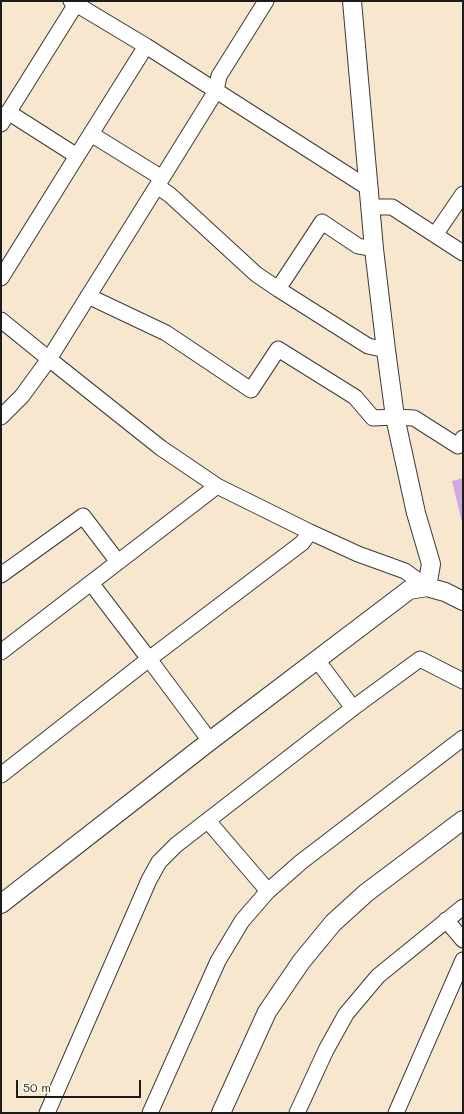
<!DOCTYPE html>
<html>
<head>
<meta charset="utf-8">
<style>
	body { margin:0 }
	#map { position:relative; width:464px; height:1114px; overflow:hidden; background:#f7e7cf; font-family:Mali,sans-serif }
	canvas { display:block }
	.frame { position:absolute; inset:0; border:2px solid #1c1c1c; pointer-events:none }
	.scale { position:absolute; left:16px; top:1080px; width:125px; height:18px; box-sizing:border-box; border:2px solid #1c1c1c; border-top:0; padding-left:5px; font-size:12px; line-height:14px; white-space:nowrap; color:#1c1c1c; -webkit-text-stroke:3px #fcf5e5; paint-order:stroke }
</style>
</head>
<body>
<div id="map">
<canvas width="464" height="1114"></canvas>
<div class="frame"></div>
<div class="scale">50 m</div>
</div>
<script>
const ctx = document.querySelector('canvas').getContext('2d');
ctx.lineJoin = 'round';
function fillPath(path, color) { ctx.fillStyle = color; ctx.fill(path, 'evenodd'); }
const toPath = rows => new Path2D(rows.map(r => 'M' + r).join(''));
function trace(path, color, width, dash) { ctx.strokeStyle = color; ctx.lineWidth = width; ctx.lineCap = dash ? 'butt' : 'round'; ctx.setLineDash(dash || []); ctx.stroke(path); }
const building = toPath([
	[463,478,463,522,462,522,452,481]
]);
const minor = toPath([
	[71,1,146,46,370,189],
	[8,112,77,156,146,46],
	[1,124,76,4],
	[91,134,162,178,216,91,219,76,266,1],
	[162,178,157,186,170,195,256,274,278,289,322,222,358,246,374,249],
	[371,207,392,207,463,253],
	[435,235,463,194],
	[1,278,77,156],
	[278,289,368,346,386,350],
	[88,296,166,333,251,390,278,349,355,397,373,418,395,417,414,418,458,446,463,438],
	[1,320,49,359,157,186],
	[1,417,22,396,49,359,161,448,217,486,310,532,358,554,405,571,427,587],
	[1,575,83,516,118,562],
	[1,652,217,486],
	[317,660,353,708,420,659,463,681],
	[210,741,149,659,302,543,310,532],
	[1,775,149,659,91,583],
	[208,821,268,891,301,862,463,738],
	[446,920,463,940],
	[47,1113,149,880,159,862,176,845,353,708],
	[150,1113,218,961,242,921,268,891],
	[297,1113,326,1050,346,1014,378,976,463,907],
	[396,1113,463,960]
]);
const tertiary = toPath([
	[352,1,374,249,386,350,395,417,416,513,431,564,427,587],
	[1,904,210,741,409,590,427,587,445,592,463,601],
	[221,1113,267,1012,301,962,333,923,366,893,463,820]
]);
fillPath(building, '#d2a9e0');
trace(minor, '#3d3a37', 17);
trace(tertiary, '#3d3a37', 20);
trace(minor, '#fff', 15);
trace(tertiary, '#fff', 18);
</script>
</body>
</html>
